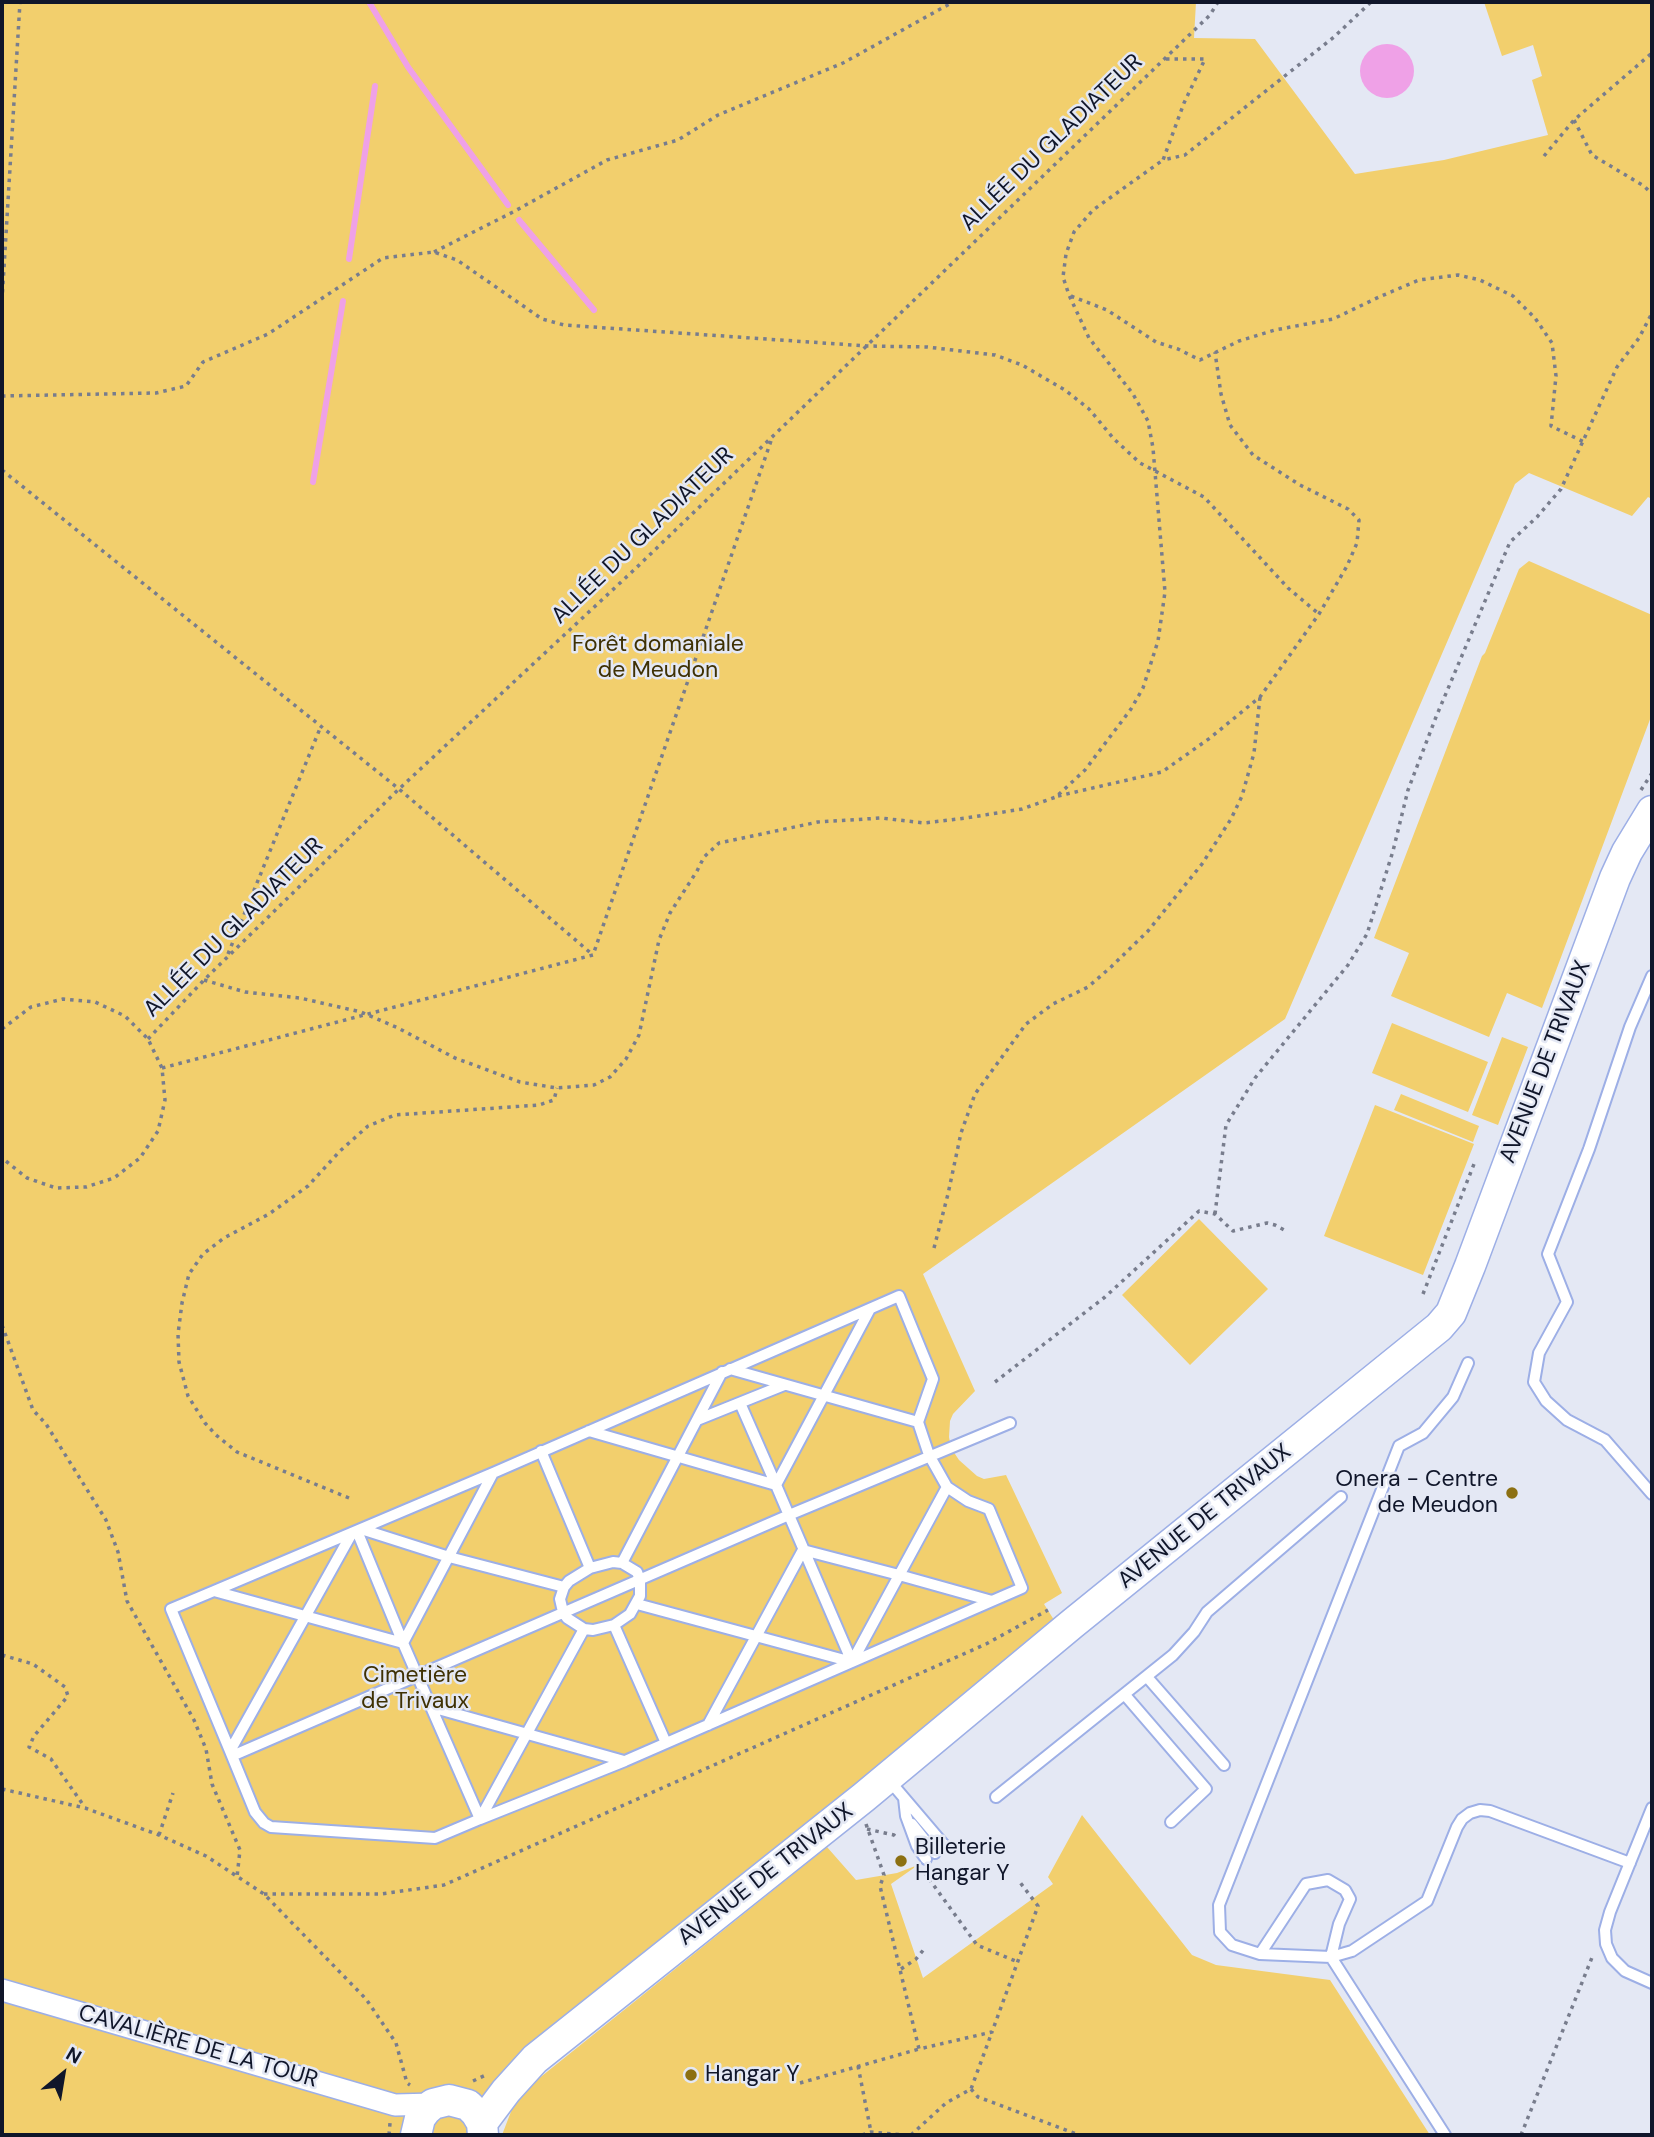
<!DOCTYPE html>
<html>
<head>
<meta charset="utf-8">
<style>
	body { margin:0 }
	#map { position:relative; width:1654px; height:2137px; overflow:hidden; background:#e4e8f4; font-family:"DM Sans",sans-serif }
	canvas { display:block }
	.frame { position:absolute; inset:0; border:4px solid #10162a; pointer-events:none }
	.north { position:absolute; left:28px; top:2039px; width:70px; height:70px; -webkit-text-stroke:5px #e4e8f4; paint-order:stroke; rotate:30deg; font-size:19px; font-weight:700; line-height:28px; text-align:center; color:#10162a }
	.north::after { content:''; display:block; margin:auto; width:24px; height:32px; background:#10162a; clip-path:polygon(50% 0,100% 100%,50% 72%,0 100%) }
</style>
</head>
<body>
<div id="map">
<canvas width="1654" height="2137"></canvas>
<div class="frame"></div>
<div class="north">N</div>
</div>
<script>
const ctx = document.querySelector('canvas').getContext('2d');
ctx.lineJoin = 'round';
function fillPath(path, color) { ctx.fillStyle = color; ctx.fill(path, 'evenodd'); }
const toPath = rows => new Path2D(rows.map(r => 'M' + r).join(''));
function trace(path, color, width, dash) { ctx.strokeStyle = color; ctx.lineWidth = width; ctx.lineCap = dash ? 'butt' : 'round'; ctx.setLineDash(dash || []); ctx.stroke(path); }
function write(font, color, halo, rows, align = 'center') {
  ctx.font = font + ' "DM Sans",sans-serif'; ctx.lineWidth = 5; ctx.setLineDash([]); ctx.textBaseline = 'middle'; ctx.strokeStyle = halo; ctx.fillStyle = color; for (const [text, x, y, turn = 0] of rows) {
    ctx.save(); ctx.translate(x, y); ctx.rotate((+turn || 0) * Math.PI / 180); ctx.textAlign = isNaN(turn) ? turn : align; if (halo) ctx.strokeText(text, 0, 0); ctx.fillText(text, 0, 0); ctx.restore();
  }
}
const green = toPath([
	[2,2,1196,2,1194,38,1255,39,1355,174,1444,160,1548,135,1532,80,1542,76,1533,45,1502,56,1484,2,1652,2,1652,499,1648,497,1632,516,1529,473,1515,484,1285,1019,923,1274,975,1391,953,1414,950,1421,949,1437,951,1448,959,1460,977,1476,984,1479,1006,1475,1062,1593,1044,1604,1059,1628,683,1926,503,2108,495,2135,2,2135],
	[1529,561,1652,615,1652,714,1542,1008,1507,993,1489,1037,1391,996,1409,953,1374,938,1482,656,1485,653,1519,569],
	[1392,1023,1488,1062,1468,1112,1372,1073],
	[1502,1037,1528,1047,1498,1125,1472,1115],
	[1401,1094,1479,1126,1473,1142,1394,1110],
	[1375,1105,1474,1144,1423,1275,1324,1236],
	[1199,1219,1268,1289,1190,1365,1122,1295],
	[1082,1815,1192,1955,1216,1965,1330,1980,1430,2135,502,2135,517,2096,827,1847,856,1880,897,1873,918,1865,891,1884,923,1978,1053,1884,1048,1877]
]);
const water = toPath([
	'1360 71a27 27 0 1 1 54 0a27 27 0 1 1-54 0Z'
]);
const stream = toPath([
	[369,2,408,67,508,205],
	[519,220,594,310],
	[349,259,375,86],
	[313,482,343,301]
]);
const path = toPath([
	[1166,59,1205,59,1184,103,1163,160,1185,155,1334,37,1371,2],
	[1574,120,1592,155,1644,186,1652,194],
	[1544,156,1574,120,1652,53],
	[434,252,513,212,607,160,678,140,718,115,843,63,953,2],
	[1071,296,1107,310,1156,342,1178,349,1200,360,1239,341,1275,330,1333,319,1379,297,1419,280,1458,275,1480,280,1513,296,1535,318,1552,343,1556,376,1551,426,1584,442],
	[2,301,20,2],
	[2,396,156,393,186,386,203,362,268,334,383,258,434,252,457,260,542,319,564,325,867,346,927,347,995,355,1022,365,1065,390,1089,409,1114,439,1140,463,1204,497,1288,588,1319,614],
	[2,470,399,789,593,955],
	[1641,790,1652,773],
	[1058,796,1162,772,1210,738,1260,697,1319,614,1347,566,1357,543,1359,520,1348,509,1300,485,1253,455,1230,425,1221,394,1215,352],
	[228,954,321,726],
	[204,980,245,992,300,998,361,1012,398,1028,455,1058,520,1082,557,1088,594,1085,610,1077,626,1059,639,1035,659,940,670,913,697,871,704,857,719,843,818,822,881,818,924,823,966,818,1022,809,1056,797,1085,770,1131,709,1143,688,1158,641,1165,592,1153,448,1148,421,1133,394,1089,338,1069,295,1063,277,1066,254,1074,232,1093,210,1163,160],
	[2,1029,31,1007,63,999,95,1002,125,1016,148,1039,162,1068,165,1100,158,1131,140,1158,114,1178,86,1187,56,1188,27,1178,2,1158],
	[148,1039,204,980,399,789,635,569,1210,15,1218,2],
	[162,1068,593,955,772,438],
	[1215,1214,1226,1125,1255,1078,1348,965,1367,934,1393,851,1408,790,1436,717,1510,542,1537,517,1561,489,1617,367,1639,338,1652,313],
	[934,1248,948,1194,961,1133,975,1094,1026,1024,1053,1004,1088,987,1111,967,1148,931,1202,864,1231,819,1242,796,1254,753,1260,697],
	[1423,1294,1474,1164],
	[2,1325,33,1410,46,1424,106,1520,118,1552,127,1601,194,1720,206,1749,212,1784,240,1850,237,1877],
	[995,1382,1105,1297,1199,1211,1215,1214,1233,1231,1267,1223,1275,1225,1286,1231],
	[349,1498,237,1452,216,1435,205,1423,188,1396,179,1362,178,1334,182,1303,189,1274,203,1254,224,1238,269,1214,308,1186,340,1151,368,1126,395,1115,539,1105,554,1100,557,1088],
	[2,1655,33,1664,65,1687,68,1696,34,1736,29,1747,51,1759,84,1806],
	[2,1789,85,1808,159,1835,206,1856,264,1894,366,1999,396,2043,407,2083,410,2085],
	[866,1824,884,1875,880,1886,919,2049,992,2032,1038,1906,1019,1881],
	[867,1829,894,1835,898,1839],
	[159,1835,173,1793],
	[924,1872,977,1945,1018,1962],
	[264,1894,381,1894,444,1885,986,1644,1048,1610],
	[901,1969,916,1959,925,1948],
	[858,2066,871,2132],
	[473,2081,488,2074],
	[800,2083,919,2049],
	[971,2089,978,2097,1079,2135],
	[389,2135,390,2123],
	[862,2135,871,2132,903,2135],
	[911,2135,946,2103,971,2089,992,2032],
	[1521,2135,1593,1955]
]);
const service = toPath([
	[1652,976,1630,1027,1589,1149,1548,1254,1567,1302,1539,1353,1534,1382,1546,1401,1567,1420,1605,1440,1652,1494],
	[730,1369,918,1422,929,1455,947,1487,852,1662],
	[740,1403,776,1485,870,1309],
	[697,1420,784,1385],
	[589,1431,776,1485,852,1662],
	[541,1451,590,1568,613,1562,622,1563,637,1572,640,1580,640,1596,630,1614,614,1625,593,1630,584,1629,567,1618,563,1612,560,1599,564,1587,569,1581,590,1568],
	[947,1487,968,1501,989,1509,1022,1588,992,1601],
	[361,1529,449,1557,564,1587],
	[357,1531,403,1643],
	[352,1533,230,1751,255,1812,264,1823,271,1827,435,1838,480,1819,584,1629],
	[622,1563,722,1372],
	[214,1591,171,1609,230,1751],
	[637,1604,852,1662],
	[614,1625,666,1743],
	[403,1643,493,1473],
	[1147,1677,1224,1765],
	[1125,1695,1206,1789,1171,1822],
	[431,1707,624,1761],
	[708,1725,803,1550,899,1575,992,1601,625,1761,480,1819,403,1643,214,1591,493,1473,899,1296,933,1379,918,1422],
	[232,1756,789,1515,1010,1423],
	[888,1779,945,1846],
	[996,1797,1173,1655,1194,1632,1207,1612,1341,1497],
	[904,1798,906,1816,917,1846,926,1859],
	[1652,1808,1610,1912,1605,1930,1606,1944,1612,1958,1625,1971,1652,1983],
	[912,1824,935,1853],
	[1260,1954,1306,1884,1328,1880,1345,1890,1350,1899,1339,1924,1331,1957,1260,1954,1232,1945,1220,1932,1219,1905,1399,1446,1423,1433,1453,1397,1468,1363],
	[1445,2135,1331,1957,1352,1951,1427,1901,1457,1827,1462,1819,1470,1813,1480,1810,1490,1811,1630,1863]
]);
const minor = toPath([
	[2,1990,395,2105,433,2104]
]);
const secondary = toPath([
	[482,2123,506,2091,535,2059,864,1797,1072,1624,1439,1327,1451,1313,1470,1266,1615,878,1627,852,1652,811],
	[416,2135,420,2118,426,2110,433,2104,449,2100,468,2105,476,2113,482,2123,483,2135]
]);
const markers = [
	[1512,1493,7,"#8c7012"],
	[901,1861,7,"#8c7012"],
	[691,2075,7,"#8c7012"]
];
const streetNames = [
	["ALLÉE DU GLADIATEUR",1052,143,-44],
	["ALLÉE DU GLADIATEUR",643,536,-44],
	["ALLÉE DU GLADIATEUR",234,928,-45],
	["AVENUE DE TRIVAUX",1546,1062,-69],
	["AVENUE DE TRIVAUX",1205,1517,-39],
	["AVENUE DE TRIVAUX",766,1875,-38],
	["CAVALIÈRE DE LA TOUR",198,2047,16]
];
const parkNames = [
	["Forêt domaniale",658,645],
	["de Meudon",658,671],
	["Cimetière",415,1676],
	["de Trivaux",415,1702]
];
const poiNames = [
	["Onera - Centre",1498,1480,"right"],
	["de Meudon",1498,1506,"right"],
	["Billeterie",915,1848],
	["Hangar Y",915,1874],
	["Hangar Y",705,2075]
];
fillPath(green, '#f2cf6d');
fillPath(water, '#efa1e7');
trace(stream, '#efa1e7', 6);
trace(service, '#9dafe6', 14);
trace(minor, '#9dafe6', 24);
trace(secondary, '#9dafe6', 33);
trace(path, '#787d8d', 3.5, [3.5, 5]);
trace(service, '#fff', 10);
trace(minor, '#fff', 21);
trace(secondary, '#fff', 30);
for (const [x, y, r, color] of markers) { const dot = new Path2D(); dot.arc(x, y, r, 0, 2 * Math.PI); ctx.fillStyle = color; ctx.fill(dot); trace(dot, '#e4e8f4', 2.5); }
write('23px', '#10162a', '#e4e8f4', streetNames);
write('23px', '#3f3103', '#e4e8f4', parkNames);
write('23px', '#10162a', '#e4e8f4', poiNames, 'left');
</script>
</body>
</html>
